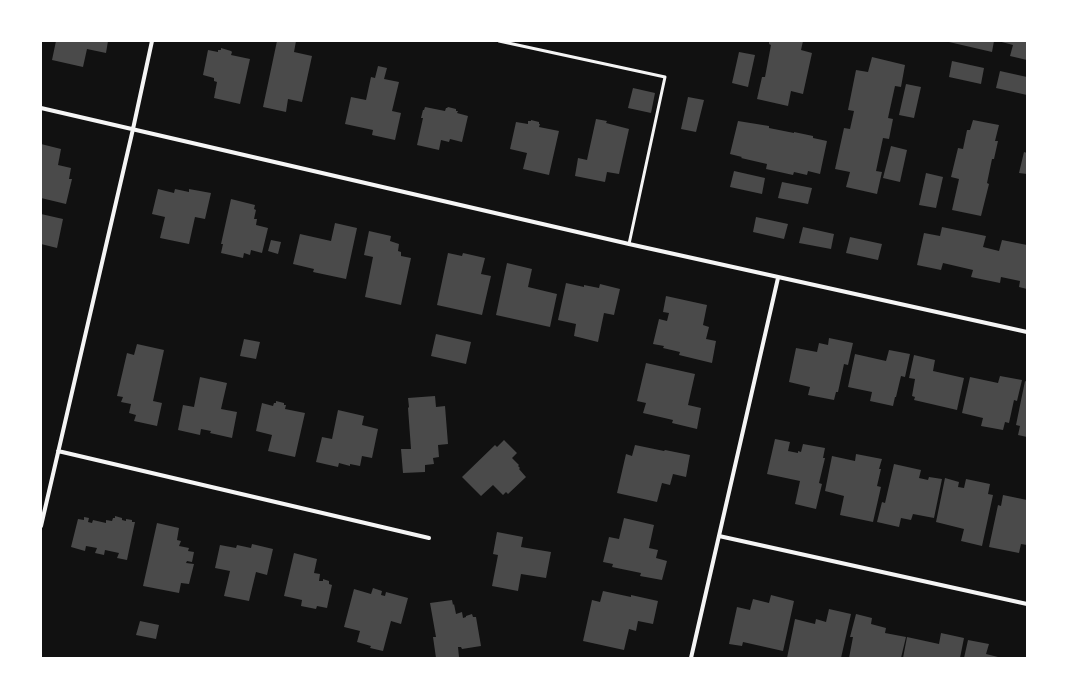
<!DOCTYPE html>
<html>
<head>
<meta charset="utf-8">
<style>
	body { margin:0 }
	#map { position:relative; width:1068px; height:699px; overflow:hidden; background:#111; font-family:"Zilla Slab",serif }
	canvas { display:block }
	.frame { position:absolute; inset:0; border:42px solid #fff; pointer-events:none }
</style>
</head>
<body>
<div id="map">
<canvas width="1068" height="699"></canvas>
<div class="frame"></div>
</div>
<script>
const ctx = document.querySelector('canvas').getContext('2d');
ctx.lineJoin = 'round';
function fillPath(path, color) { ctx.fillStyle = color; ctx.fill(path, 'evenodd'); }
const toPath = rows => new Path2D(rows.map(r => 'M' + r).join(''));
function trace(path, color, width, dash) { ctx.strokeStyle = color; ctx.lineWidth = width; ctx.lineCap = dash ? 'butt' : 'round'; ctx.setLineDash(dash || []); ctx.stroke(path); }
const building = toPath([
	[56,41,108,41,106,53,87,49,83,67,52,60],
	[277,41,296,41,294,52,312,56,302,102,288,99,286,112,263,107],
	[769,41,803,41,801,50,812,53,803,94,791,91,788,106,757,99,762,77,765,77,771,45,769,44],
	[949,41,994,41,992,52,949,42],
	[998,41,1027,41,1027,60,1010,56,1013,45],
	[221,48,231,51,232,52,231,55,250,59,240,104,214,98,217,82,214,81,214,78,203,75,208,50,218,52,218,50,221,50],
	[739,52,755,55,748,87,732,83],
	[872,57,905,65,901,87,895,86,888,118,893,119,889,139,883,138,876,171,882,172,877,194,846,187,850,172,835,169,844,128,850,129,854,111,848,110,856,70,868,72],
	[952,61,984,68,981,84,949,77],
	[378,66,387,68,384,79,399,82,392,111,401,113,395,140,372,135,373,130,345,124,351,97,366,100,371,77,375,78],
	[1000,71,1027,77,1027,95,996,88],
	[906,84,921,87,914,118,899,115],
	[633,88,655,93,651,113,628,108],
	[688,97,704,100,696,132,681,129],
	[425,107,445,111,446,108,447,108,448,107,456,109,456,111,458,111,457,113,468,116,462,142,450,139,449,142,441,140,439,150,417,145,423,118,421,118,423,110,424,110],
	[596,119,607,121,606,123,629,129,619,174,607,172,605,182,575,176,578,158,587,160],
	[531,120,539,122,539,124,540,124,539,127,559,131,549,175,523,169,527,153,510,149,516,122,528,124,528,121,531,121],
	[973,120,999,125,995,141,998,141,994,159,992,159,987,183,989,184,981,216,952,210,959,179,951,177,958,148,963,149,967,130,970,130],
	[738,121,769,126,769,128,794,133,794,132,813,136,813,138,827,141,820,174,808,171,807,175,794,172,793,175,766,169,767,164,741,158,742,157,730,154],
	[41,144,61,149,58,165,71,168,69,179,72,179,66,204,41,198],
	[891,146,907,150,900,182,883,178],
	[1024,152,1027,153,1027,174,1019,173],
	[734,171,765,178,762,194,730,187],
	[926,173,943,177,936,208,919,205],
	[782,182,812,188,808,204,778,198],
	[158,189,174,193,175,189,189,192,189,189,211,193,205,219,195,217,189,244,160,238,165,217,152,214],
	[231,199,255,205,254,209,256,210,254,219,257,219,256,225,268,228,262,253,251,250,250,255,244,253,243,258,221,253,223,244,221,244],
	[41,214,63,219,57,248,41,244],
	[756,217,788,224,784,239,753,232],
	[335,223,357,228,346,279,313,272,314,269,293,264,300,234,331,241],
	[803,227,834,234,831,249,799,243],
	[942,227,986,236,983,247,999,251,1002,240,1027,245,1027,289,1019,287,1020,281,1001,277,1000,283,971,277,973,270,943,263,941,270,917,265,924,233,940,236],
	[369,231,391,236,390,241,399,244,398,251,401,252,401,256,411,258,401,305,365,297,373,257,364,255],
	[850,237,882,244,878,260,846,253],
	[271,240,281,242,278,254,268,251],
	[448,253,462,256,463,253,485,258,481,274,491,276,482,315,437,305],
	[507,263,532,269,528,287,557,294,550,327,496,315],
	[566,283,584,287,584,285,599,288,600,284,620,289,614,315,604,313,598,342,574,336,576,324,558,320],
	[666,296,707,305,703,325,709,327,706,339,716,341,712,363,679,355,680,352,663,348,664,346,653,344,659,319,667,321,669,313,663,312],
	[436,334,471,342,466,364,431,356],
	[829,338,853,343,848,365,844,364,838,392,836,392,834,400,808,395,810,387,789,382,796,348,817,352,819,343,828,345],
	[244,339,260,342,256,359,240,356],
	[137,344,164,350,153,401,162,403,157,426,134,421,136,415,129,413,131,404,121,402,123,397,117,396,127,353,134,355],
	[889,350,910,354,905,377,901,376,896,397,895,397,893,406,870,401,872,392,848,387,855,354,886,361],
	[914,355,935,360,933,371,964,378,957,410,914,400,915,397,912,396,915,379,909,378],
	[646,363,695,374,688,405,701,408,697,429,672,423,673,420,643,413,646,403,637,401],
	[1000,376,1022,380,1017,401,1014,400,1009,423,1005,422,1003,430,981,426,983,418,962,413,970,377,998,383],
	[200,377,227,383,221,409,237,412,232,438,210,433,211,431,201,429,200,435,178,430,183,405,194,407],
	[1025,381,1027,382,1027,437,1018,435,1020,426,1016,425],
	[435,396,436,407,445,406,448,444,438,445,439,457,433,458,434,464,425,465,425,472,403,473,401,449,411,449,408,408,409,407,408,398],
	[276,401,284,403,284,405,286,405,285,409,305,413,295,457,268,451,272,435,256,431,262,403,273,406,274,403,276,403],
	[338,410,364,416,362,425,378,429,372,458,362,456,360,466,350,464,350,466,339,463,338,467,316,462,322,437,332,439],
	[775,439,790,442,788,451,798,453,798,451,801,452,803,444,825,448,823,458,825,458,819,483,822,484,816,509,795,504,800,481,767,474],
	[504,440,517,453,512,458,519,465,518,466,520,468,519,469,526,477,508,494,506,492,503,495,493,485,481,496,462,477,495,445,497,447],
	[635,445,664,451,665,450,690,455,686,477,673,474,670,485,662,483,657,502,617,493,626,454,632,456],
	[856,454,882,459,879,469,881,469,877,486,881,487,873,522,840,515,844,496,825,491,832,456,855,461],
	[894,464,921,470,919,478,928,480,929,477,942,479,934,518,913,514,911,520,901,518,899,527,877,522,882,502,885,503],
	[945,478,959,482,958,487,964,488,966,479,990,484,988,494,993,495,982,546,961,541,964,529,936,522],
	[1003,495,1027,500,1027,545,1021,544,1019,553,989,547,998,505,1001,506],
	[115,516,122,518,122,520,126,521,126,519,132,520,132,522,135,522,127,560,117,558,119,553,105,550,104,555,95,553,97,548,86,546,85,551,71,547,78,519,84,520,84,517,89,518,88,522,92,523,93,520,106,523,106,520,112,521,113,518,115,518],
	[624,518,654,525,649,548,658,550,656,558,667,561,662,580,640,576,641,573,612,567,613,564,603,562,609,537,619,539],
	[157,523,179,528,177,540,181,541,179,546,189,548,188,551,194,552,192,562,187,561,186,563,194,564,189,584,181,583,179,593,143,586],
	[497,532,523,537,521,547,551,552,546,578,521,574,518,591,492,586,498,555,493,554],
	[252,544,273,549,267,575,256,572,249,601,224,596,230,571,215,568,220,545,236,548,237,545,251,548],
	[294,553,317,559,314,573,320,574,319,581,323,581,323,579,329,581,329,584,332,585,327,608,317,606,316,609,301,606,302,600,284,596],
	[373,588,382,591,381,595,385,596,386,592,408,598,401,624,391,621,383,651,370,648,371,646,357,642,360,631,344,627,354,589,371,594],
	[603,591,631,597,631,595,658,601,653,624,638,621,636,631,629,629,624,650,583,641,592,600,600,602],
	[771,595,794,601,783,651,743,642,742,646,729,644,737,607,750,610,753,599,769,603],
	[452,600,453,605,454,604,456,614,462,612,463,618,466,617,466,616,472,614,473,617,476,617,481,646,462,649,461,647,458,647,459,657,453,658,436,658,433,637,436,637,430,603],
	[829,609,851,614,841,658,807,658,802,657,802,658,787,658,795,619,815,624,816,619,826,622],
	[856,614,872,618,871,624,886,628,885,633,906,637,901,658,849,658,853,637,850,637],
	[140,621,159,625,156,639,136,635],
	[941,633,964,638,960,658,903,658,907,637,939,644],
	[968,640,989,644,986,654,1002,658,964,658]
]);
const service = toPath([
	[499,41,665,77,629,244]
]);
const minor = toPath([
	[41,108,629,244,1027,332],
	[58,451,429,538],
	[41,526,133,129,152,41],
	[719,536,1027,604],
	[691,658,778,278]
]);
fillPath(building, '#4a4a4a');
trace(service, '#f5f5f5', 3);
trace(minor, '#f5f5f5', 4);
</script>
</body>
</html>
